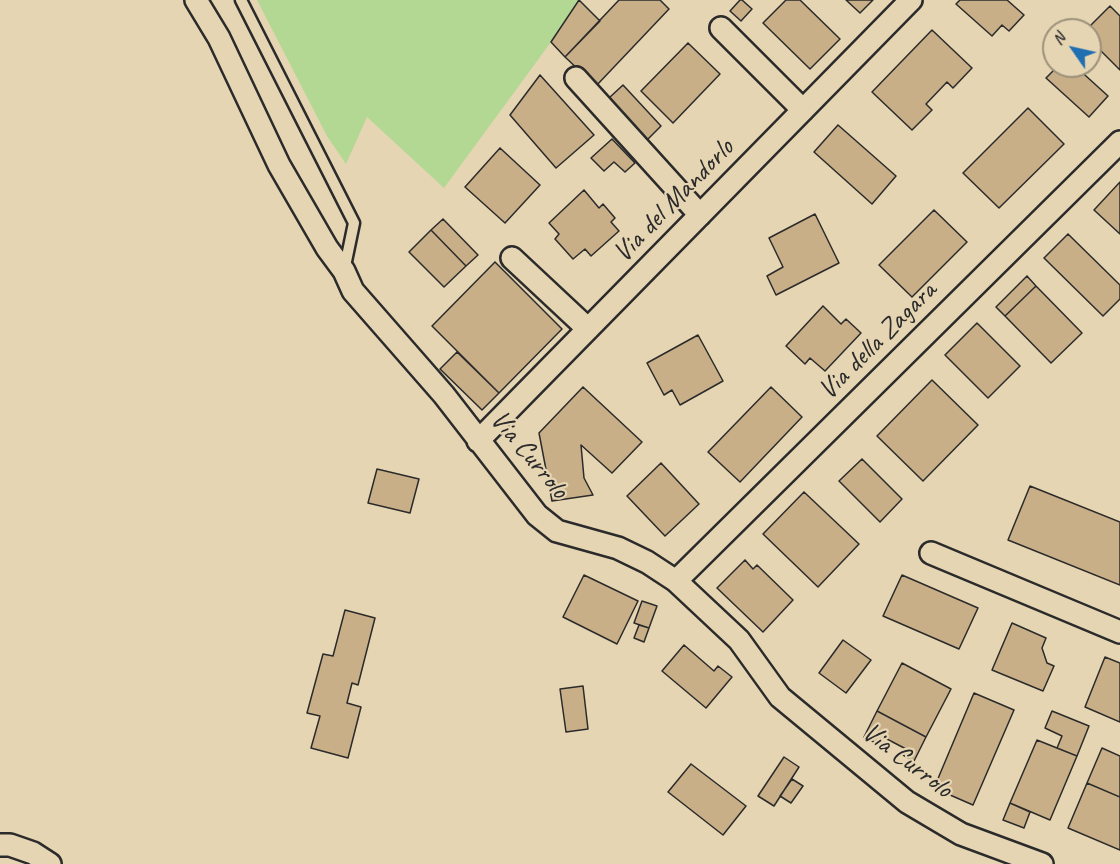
<!DOCTYPE html>
<html>
<head>
<meta charset="utf-8">
<style>
	body { margin:0 }
	#map { position:relative; width:1120px; height:864px; overflow:hidden; background:#e6d5b2; font-family:Caveat,sans-serif }
	canvas { display:block }
	.north { position:absolute; left:1042px; top:18px; width:60px; height:60px; box-sizing:border-box; background:#e6d5b2; border:2px solid #9b917c; border-radius:50%; rotate:304deg; font-size:16px; font-weight:700; line-height:24px; text-align:center; color:#2b2b2b }
	.north::after { content:''; display:block; margin:auto; width:21px; height:27px; background:#1f6fb2; clip-path:polygon(50% 0,100% 100%,50% 72%,0 100%) }
</style>
</head>
<body>
<div id="map">
<canvas width="1120" height="864"></canvas>
<div class="north">N</div>
</div>
<script>
const ctx = document.querySelector('canvas').getContext('2d');
ctx.lineJoin = 'round';
function fillPath(path, color) { ctx.fillStyle = color; ctx.fill(path, 'evenodd'); }
const toPath = rows => new Path2D(rows.map(r => 'M' + r).join(''));
function trace(path, color, width, dash) { ctx.strokeStyle = color; ctx.lineWidth = width; ctx.lineCap = dash ? 'butt' : 'round'; ctx.setLineDash(dash || []); ctx.stroke(path); }
function write(font, color, halo, rows, align = 'center') {
  ctx.font = font + ' Caveat,sans-serif'; ctx.lineWidth = 4.5; ctx.setLineDash([]); ctx.textBaseline = 'middle'; ctx.strokeStyle = halo; ctx.fillStyle = color; for (const [text, x, y, turn = 0] of rows) {
    ctx.save(); ctx.translate(x, y); ctx.rotate((+turn || 0) * Math.PI / 180); ctx.textAlign = isNaN(turn) ? turn : align; if (halo) ctx.strokeText(text, 0, 0); ctx.fillText(text, 0, 0); ctx.restore();
  }
}
const green = toPath([
	[257,0,579,0,551,42,444,188,367,117,346,164,327,136]
]);
const building = toPath([
	[579,0,600,21,565,57,551,42,579,0],
	[619,0,660,0,669,9,596,86,565,57,619,0],
	[740,0,742,0,752,9,741,21,730,11,740,0],
	[786,0,800,0,840,39,810,69,763,23,786,0],
	[846,0,873,0,860,13,846,0],
	[960,0,1007,0,1024,15,1009,31,1002,25,992,36,956,4,960,0],
	[1110,6,1120,16,1120,70,1090,40,1090,30,1086,30,1110,6],
	[932,30,972,68,953,88,947,82,926,104,932,110,912,130,872,92,932,30],
	[688,43,720,74,673,123,641,91,688,43],
	[1058,66,1075,66,1108,96,1089,117,1046,78,1058,66],
	[540,75,594,135,556,168,510,115,540,75],
	[623,85,661,126,647,140,609,98,623,85],
	[1028,108,1064,144,999,208,963,173,1028,108],
	[838,125,896,176,872,204,814,152,838,125],
	[612,139,635,163,625,172,614,162,604,171,591,158,612,139],
	[500,148,540,185,505,223,465,187,500,148],
	[1120,182,1120,234,1094,210,1120,182],
	[584,190,599,208,603,204,615,218,611,222,619,231,591,256,585,249,573,259,555,239,559,234,549,223,584,190],
	[934,210,967,242,912,297,879,265,934,210],
	[815,214,839,263,776,295,767,276,783,267,769,238,815,214],
	[443,219,478,255,466,266,431,230,443,219],
	[431,230,466,266,444,287,409,252,431,230],
	[1068,234,1120,285,1120,299,1103,316,1044,258,1068,234],
	[495,262,562,329,499,393,432,326,495,262],
	[1027,276,1036,286,1005,316,996,307,1027,276],
	[1036,286,1082,333,1051,363,1005,316,1036,286],
	[823,306,841,324,846,319,861,333,825,371,810,358,805,364,786,346,823,306],
	[977,323,1020,366,988,398,945,355,977,323],
	[698,335,723,381,680,405,672,390,664,395,647,363,698,335],
	[457,352,499,393,482,410,440,369,457,352],
	[932,380,978,425,923,481,877,436,932,380],
	[583,387,642,442,612,473,581,445,584,478,593,495,552,501,539,433,583,387],
	[771,387,802,417,740,482,708,452,771,387],
	[862,459,902,499,880,522,839,481,862,459],
	[661,463,699,504,665,536,627,496,661,463],
	[377,469,419,479,410,513,368,503,377,469],
	[1030,486,1120,522,1120,585,1008,540,1030,486],
	[804,492,859,544,818,587,763,534,804,492],
	[745,560,753,569,757,565,793,600,763,632,717,588,745,560],
	[584,575,638,601,617,644,563,617,584,575],
	[902,575,978,608,959,649,883,616,902,575],
	[642,601,657,606,649,628,634,623,642,601],
	[345,610,375,618,358,685,352,683,347,703,361,707,348,758,311,748,320,716,307,713,323,654,333,656,345,610],
	[1012,623,1046,638,1042,648,1047,663,1054,666,1043,691,992,670,1012,623],
	[639,625,649,628,644,642,634,638,639,625],
	[843,640,871,660,846,693,819,673,843,640],
	[684,645,714,671,718,666,732,677,706,708,662,671,684,645],
	[1105,657,1120,663,1120,722,1085,707,1105,657],
	[902,663,951,689,926,737,877,711,902,663],
	[583,686,588,729,566,732,560,689,583,686],
	[974,693,1014,710,973,805,934,788,974,693],
	[877,711,926,737,914,761,903,755,906,749,883,737,880,745,864,737,877,711],
	[1052,711,1089,726,1077,756,1057,748,1062,736,1045,728,1052,711],
	[1037,740,1077,756,1050,820,1010,803,1037,740],
	[1102,748,1120,756,1120,797,1087,783,1102,748],
	[784,757,799,767,774,806,758,796,784,757],
	[691,764,746,806,723,835,668,792,691,764],
	[792,779,803,786,791,803,780,796,792,779],
	[1087,783,1120,797,1120,850,1068,828,1087,783],
	[1010,803,1030,812,1024,828,1003,820,1010,803]
]);
const service = toPath([
	[241,0,354,223,344,271]
]);
const minor = toPath([
	[196,0,219,38,279,165,327,248,344,271,353,291,444,395,537,515,557,531,618,548,647,562,676,581,739,640,780,697,907,802,961,834,1042,864],
	[721,28,803,110],
	[576,78,700,215],
	[512,258,588,329],
	[478,441,911,0],
	[931,553,1120,632],
	[676,581,1120,142],
	[0,845,10,845,33,853,50,864]
]);
const streetNames = [
	["Via del Mandorlo",674,201,-46],
	["Via della Zagara",878,341,-45],
	["Via Currolo",529,455,50],
	["Via Currolo",907,761,37]
];
fillPath(green, '#b2d894');
fillPath(building, '#c9af87');
trace(building, '#2b2b2b', 1.5);
trace(service, '#2b2b2b', 15);
trace(minor, '#2b2b2b', 26);
trace(service, '#e6d5b2', 10);
trace(minor, '#e6d5b2', 21);
write('28px', '#2b2b2b', '#e6d5b2', streetNames);
</script>
</body>
</html>
